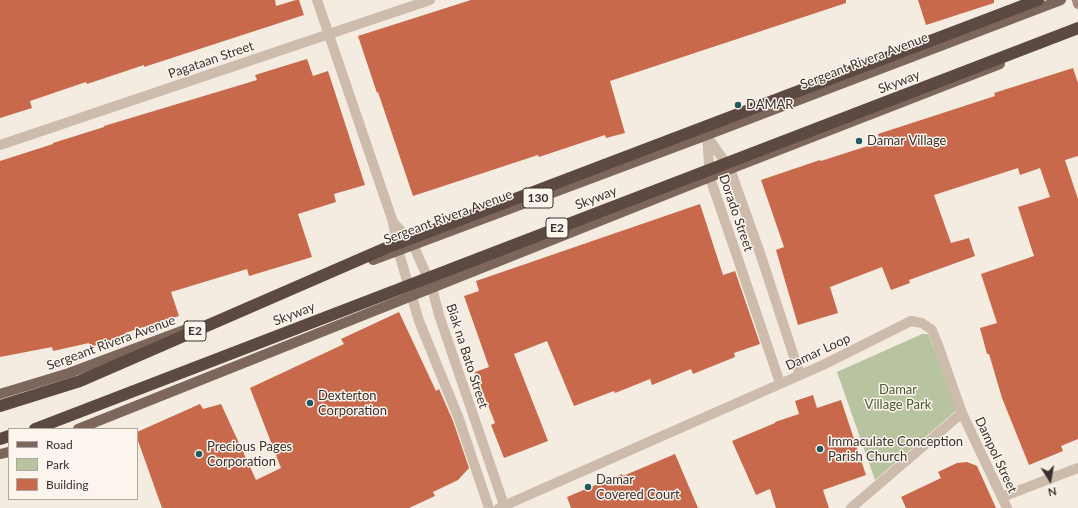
<!DOCTYPE html>
<html>
<head>
<meta charset="utf-8">
<style>
	body { margin:0 }
	#map { position:relative; width:1078px; height:508px; overflow:hidden; background:#f4ebe1; font-family:Lato,sans-serif }
	canvas { display:block }
	.legend { position:absolute; left:8px; top:428px; width:130px; height:72px; box-sizing:border-box; background:#fbf5ee; border:1px solid #aea6a0; margin:0; padding:5px 7px; list-style:none; font-size:12px; color:#3b302b }
	.legend li { display:flex; align-items:center; gap:8px; height:20px }
	.legend b { width:20px; border:1px solid #aea6a0 }
	.north { position:absolute; left:1030px; top:460px; width:40px; height:40px; -webkit-text-stroke:3px #fbf5ee; paint-order:stroke; rotate:169deg; font-size:11px; font-weight:700; line-height:16px; text-align:center; color:#3b302b }
	.north::after { content:''; display:block; margin:auto; width:14px; height:18px; background:#3b302b; clip-path:polygon(50% 0,100% 100%,50% 72%,0 100%) }
</style>
</head>
<body>
<div id="map">
<canvas width="1078" height="508"></canvas>
<ul class="legend">
<li><b style="height:5px;background:#7d675c"></b>Road</li>
<li><b style="height:11px;background:#b8c4a0"></b>Park</li>
<li><b style="height:11px;background:#c8694b"></b>Building</li>
</ul>
<div class="north">N</div>
</div>
<script>
const ctx = document.querySelector('canvas').getContext('2d');
ctx.lineJoin = 'round';
function fillPath(path, color) { ctx.fillStyle = color; ctx.fill(path, 'evenodd'); }
const toPath = rows => new Path2D(rows.map(r => 'M' + r).join(''));
function trace(path, color, width, dash) { ctx.strokeStyle = color; ctx.lineWidth = width; ctx.lineCap = dash ? 'butt' : 'round'; ctx.setLineDash(dash || []); ctx.stroke(path); }
function write(font, color, halo, rows, align = 'center') {
  ctx.font = font + ' Lato,sans-serif'; ctx.lineWidth = 3; ctx.setLineDash([]); ctx.textBaseline = 'middle'; ctx.strokeStyle = halo; ctx.fillStyle = color; for (const [text, x, y, turn = 0] of rows) {
    ctx.save(); ctx.translate(x, y); ctx.rotate((+turn || 0) * Math.PI / 180); ctx.textAlign = isNaN(turn) ? turn : align; if (halo) ctx.strokeText(text, 0, 0); ctx.fillText(text, 0, 0); ctx.restore();
  }
}
const green = toPath([
	[922,334,928,334,958,409,875,480,837,372]
]);
const building = toPath([
	[0,0,275,0,276,6,296,0,299,0,304,15,144,67,144,65,87,84,86,82,30,101,32,108,0,118],
	[471,0,846,0,846,3,610,81,625,133,606,138,605,135,539,157,538,155,413,196,378,92,377,93,358,36],
	[918,0,994,0,994,3,926,25],
	[307,59,313,76,328,71,365,185,334,194,336,202,298,214,312,257,249,276,247,269,171,292,179,316,125,333,126,336,90,347,89,343,53,351,52,347,0,357,0,161,53,144,53,143,104,127,104,126,257,80,255,75],
	[1073,68,1078,83,1078,156,1065,160,1078,199,1078,439,1061,446,1063,451,1029,465,1002,398,989,354,987,354,980,328,997,323,981,274,1034,256,1018,207,1050,197,1040,168,1020,175,1018,168,934,195,951,243,969,238,975,256,909,280,910,283,891,290,882,267,830,287,838,313,798,325,776,250,784,247,761,180,820,160,821,161,880,142,878,134,995,96,994,93],
	[700,204,723,275,735,271,760,344,734,353,735,357,693,374,691,369,652,385,650,379,615,393,614,391,574,406,547,341,514,354,548,441,504,458,491,425,495,423,475,372,489,367,464,296,479,291,476,281],
	[399,312,436,391,439,389,453,421,469,468,458,480,433,492,435,496,409,508,162,508,137,438,137,432,200,404,203,409,221,404,256,480,281,468,250,388,344,344,341,339],
	[813,395,817,408,841,400,866,475,823,490,829,508,776,508,770,489,756,495,732,441,775,423,775,422,799,414,795,401],
	[675,454,698,508,571,508,567,497,622,474,623,476],
	[967,462,977,466,996,508,906,508,901,497,941,478,938,472,957,463]
]);
const street = toPath([
	[317,0,393,222,398,250,419,321,459,419,489,508],
	[707,135,710,178,738,259,780,383],
	[707,136,730,169,760,253,800,375],
	[0,145,430,0],
	[393,222,413,244,432,288,439,315,504,505],
	[1002,497,1078,468],
	[499,508,823,365,911,321,922,323,932,330,938,345,962,413,1007,508],
	[851,508,962,413]
]);
const secondary = toPath([
	[1077,0,1078,4]
]);
const primary = toPath([
	[373,260,707,135,1061,0],
	[0,394,69,373,187,329],
	[78,429,730,169,1000,64],
	[0,454,9,452]
]);
const highway = toPath([
	[0,439,9,436]
]);
const highwayBridge = toPath([
	[0,406,80,381,386,248,1038,0],
	[35,429,1078,28]
]);
const markers = [
	[738,105,4,"#1f5a5e"],
	[859,141,4,"#1f5a5e"],
	[310,403,4,"#1f5a5e"],
	[820,449,4,"#1f5a5e"],
	[199,454,4,"#1f5a5e"],
	[588,487,4,"#1f5a5e"]
];
const shields = [
	[538,198,30],
	[557,228,22],
	[195,331,22]
];
const shieldNames = [
	["130",538,198],
	["E2",557,228],
	["E2",195,331]
];
const streetNames = [
	["Pagataan Street",211,60,-19],
	["Sergeant Rivera Avenue",864,61,-21],
	["Skyway",899,82,-21],
	["Skyway",596,198,-21],
	["Dorado Street",736,213,71],
	["Sergeant Rivera Avenue",448,217,-20],
	["Skyway",294,314,-21],
	["Sergeant Rivera Avenue",111,343,-20],
	["Damar Loop",818,352,-25],
	["Biak na Bato Street",467,356,72],
	["Dampol Street",996,455,65]
];
const poiNames = [
	["DAMAR",746,105],
	["Damar Village",867,141],
	["Dexterton",318,396],
	["Corporation",318,411],
	["Immaculate Conception",828,442],
	["Parish Church",828,457],
	["Precious Pages",207,447],
	["Corporation",207,462],
	["Damar",596,480],
	["Covered Court",596,495]
];
const parkNames = [
	["Damar",898,390],
	["Village Park",898,405]
];
fillPath(green, '#b8c4a0');
fillPath(building, '#c8694b');
trace(street, '#cdbbac', 10);
trace(secondary, '#a18a7d', 10);
trace(primary, '#7d675c', 10);
trace(highway, '#5c4a42', 12);
trace(highwayBridge, '#5c4a42', 12);
for (const [x, y, r, color] of markers) { const dot = new Path2D(); dot.arc(x, y, r, 0, 2 * Math.PI); ctx.fillStyle = color; ctx.fill(dot); trace(dot, '#fbf5ee', 1.5); }
for (const [x, y, w] of shields) { const box = new Path2D(); box.roundRect(x - w / 2, y - 10, w, 20, 3); ctx.fillStyle = '#fbf5ee'; ctx.fill(box); trace(box, '#3b302b', 1); }
write('bold 12px', '#3b302b', null, shieldNames);
write('13px', '#3b302b', '#fbf5ee', streetNames);
write('13px', '#3b302b', '#fbf5ee', poiNames, 'left');
write('13px', '#4a5a2e', '#fbf5ee', parkNames);
</script>
</body>
</html>
